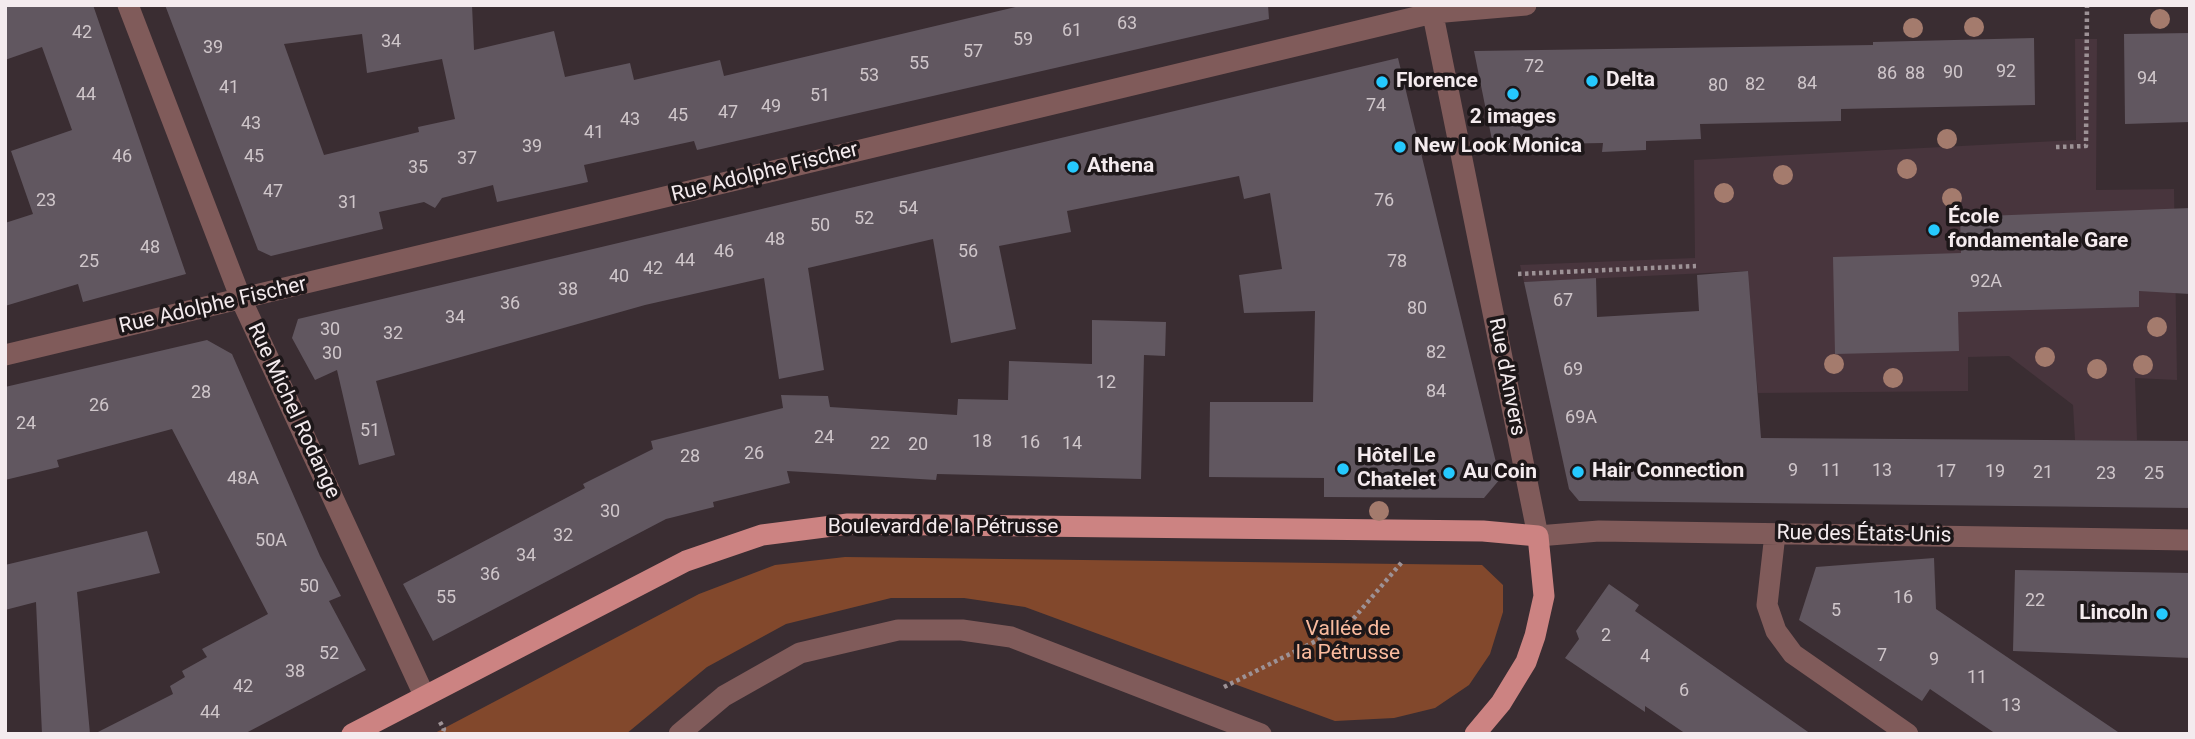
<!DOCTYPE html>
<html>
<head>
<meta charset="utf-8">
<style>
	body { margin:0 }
	#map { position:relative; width:2195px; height:739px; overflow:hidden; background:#3a2d32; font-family:Roboto,sans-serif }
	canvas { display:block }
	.frame { position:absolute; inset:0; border:7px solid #f4ebee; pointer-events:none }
</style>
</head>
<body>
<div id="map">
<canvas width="2195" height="739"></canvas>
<div class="frame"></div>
</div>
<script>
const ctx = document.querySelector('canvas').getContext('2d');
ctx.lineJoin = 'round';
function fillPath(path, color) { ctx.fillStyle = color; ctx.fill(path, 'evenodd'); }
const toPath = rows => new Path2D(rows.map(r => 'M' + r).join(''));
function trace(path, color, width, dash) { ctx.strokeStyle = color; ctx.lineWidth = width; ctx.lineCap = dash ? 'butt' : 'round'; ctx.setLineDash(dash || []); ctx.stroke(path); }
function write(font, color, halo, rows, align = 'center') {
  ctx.font = font + ' Roboto,sans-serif'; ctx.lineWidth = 7; ctx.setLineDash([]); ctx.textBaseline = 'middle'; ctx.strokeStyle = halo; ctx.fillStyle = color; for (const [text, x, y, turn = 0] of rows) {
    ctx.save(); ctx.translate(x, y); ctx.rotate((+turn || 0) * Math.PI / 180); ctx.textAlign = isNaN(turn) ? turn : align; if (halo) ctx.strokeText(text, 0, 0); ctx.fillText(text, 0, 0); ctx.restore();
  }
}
const built = toPath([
	[2075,39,2097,39,2096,190,2174,189,2177,380,2135,378,2137,440,2075,440,2073,405,2009,356,1968,357,1968,391,1758,393,1747,271,1524,282,1520,265,1695,258,1694,160,2076,140]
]);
const green = toPath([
	[845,557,1482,565,1503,585,1503,612,1490,654,1469,685,1435,708,1394,718,1335,721,1025,607,964,598,891,598,786,624,707,667,626,734,433,734,699,594,775,565]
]);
const building = toPath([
	[5,5,93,5,186,274,83,302,78,284,5,306,5,223,33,214,11,151,72,130,42,47,5,60],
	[165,5,472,5,474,50,554,31,565,77,630,63,634,80,720,60,724,76,1024,5,1268,5,1269,19,697,150,694,141,584,165,588,182,497,202,493,185,442,198,435,208,424,202,379,212,383,229,271,256,258,250],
	[362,34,367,73,442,59,455,119,418,127,419,132,324,155,284,44],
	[2190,33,2190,122,2125,124,2124,34],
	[2034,38,2035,105,1841,109,1841,121,1700,124,1701,139,1646,141,1646,150,1602,152,1603,143,1493,145,1474,51,1873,45,1873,42],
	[1398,58,1500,479,1484,498,1324,497,1324,478,1209,477,1210,402,1313,402,1315,311,1244,313,1239,275,1282,269,1270,193,1244,199,1239,176,1067,211,1071,232,999,246,1016,329,951,343,933,239,808,268,824,370,779,379,764,278,645,305,376,381,395,455,359,465,337,370,315,380,292,338,298,319],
	[2190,208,2190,294,2139,291,2139,307,1958,312,1959,351,1835,354,1833,257,1961,253,1960,217],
	[1748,271,1761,438,2190,441,2190,508,1579,501,1569,489,1524,282,1596,278,1597,317,1699,311,1697,275],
	[1092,320,1166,322,1165,356,1144,355,1141,479,937,474,936,480,787,471,790,483,713,502,714,507,666,519,433,641,403,584,585,488,583,484,653,449,651,441,783,408,781,395,828,396,830,407,957,415,958,399,1008,400,1009,361,1092,364],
	[207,340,232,354,320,556,341,596,329,601,366,670,244,734,94,734,173,694,170,686,185,677,182,671,207,657,202,649,268,614,172,429,57,460,59,467,5,480,5,387],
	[147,531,160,573,77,592,90,734,42,734,36,602,5,610,5,565],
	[1934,558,1936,609,2121,734,1996,734,1930,689,1922,701,1799,620,1816,567],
	[2015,570,2190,573,2190,658,2013,651],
	[1609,584,1639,605,1635,611,1811,734,1686,734,1645,706,1645,712,1565,658,1579,639,1576,631]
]);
const path = toPath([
	[2056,147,2086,146,2087,5],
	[1518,274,1696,266],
	[1224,687,1348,625,1402,562],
	[440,722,444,729,442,734]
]);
const minor = toPath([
	[128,5,241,299,424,695],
	[1431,5,1538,536,1599,531,2190,540],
	[5,355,1433,13,1526,5],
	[1775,534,1767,605,1776,631,1793,654,1908,734],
	[679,734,724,696,800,653,898,630,962,630,1011,637,1261,734]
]);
const major = toPath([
	[352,734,686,561,762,535,848,524,1483,531,1538,536,1544,596,1535,636,1526,662,1501,703,1475,734]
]);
const trees = [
	[2160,19],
	[1974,27],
	[1913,28],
	[1947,139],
	[1907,169],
	[1783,175],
	[1724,193],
	[1952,198],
	[2157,327],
	[2045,357],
	[1834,364],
	[2143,365],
	[2097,369],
	[1893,378],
	[1379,511]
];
const markers = [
	[1592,81,7,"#25c9fe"],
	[1382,82,7,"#25c9fe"],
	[1513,94,7,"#25c9fe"],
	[1400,147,7,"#25c9fe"],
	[1073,167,7,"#25c9fe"],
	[1934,230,7,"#25c9fe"],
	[1343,469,7,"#25c9fe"],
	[1578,472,7,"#25c9fe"],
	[1449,473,7,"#25c9fe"],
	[2162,614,7,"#25c9fe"]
];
const numberNames = [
	["63",1127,24],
	["61",1072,31],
	["42",82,33],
	["59",1023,40],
	["34",391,42],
	["39",213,48],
	["57",973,52],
	["55",919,64],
	["72",1534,67],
	["92",2006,72],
	["90",1953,73],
	["86",1887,74],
	["88",1915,74],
	["53",869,76],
	["94",2147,79],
	["84",1807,84],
	["82",1755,85],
	["80",1718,86],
	["41",229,88],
	["44",86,95],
	["51",820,96],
	["74",1376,106],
	["49",771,107],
	["47",728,113],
	["45",678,116],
	["43",630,120],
	["43",251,124],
	["41",594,133],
	["39",532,147],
	["46",122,157],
	["45",254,157],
	["37",467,159],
	["35",418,168],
	["47",273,192],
	["23",46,201],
	["76",1384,201],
	["31",348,203],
	["54",908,209],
	["52",864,219],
	["50",820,226],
	["48",775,240],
	["48",150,248],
	["46",724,252],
	["56",968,252],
	["44",685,261],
	["25",89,262],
	["78",1397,262],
	["42",653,269],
	["40",619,277],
	["92A",1986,282],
	["38",568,290],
	["67",1563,301],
	["36",510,304],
	["80",1417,309],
	["34",455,318],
	["30",330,330],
	["32",393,334],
	["82",1436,353],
	["30",332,354],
	["69",1573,370],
	["12",1106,383],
	["84",1436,392],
	["28",201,393],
	["26",99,406],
	["69A",1581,418],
	["24",26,424],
	["51",370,431],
	["24",824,438],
	["18",982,442],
	["16",1030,443],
	["22",880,444],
	["14",1072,444],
	["20",918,445],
	["26",754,454],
	["28",690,457],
	["9",1793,471],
	["11",1831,471],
	["13",1882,471],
	["17",1946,472],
	["19",1995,472],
	["21",2043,473],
	["23",2106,474],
	["25",2154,474],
	["48A",243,479],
	["30",610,512],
	["32",563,536],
	["50A",271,541],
	["34",526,556],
	["36",490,575],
	["50",309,587],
	["55",446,598],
	["16",1903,598],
	["22",2035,601],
	["5",1836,611],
	["2",1606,636],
	["52",329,654],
	["7",1882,656],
	["4",1645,657],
	["9",1934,660],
	["38",295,672],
	["11",1977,678],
	["42",243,687],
	["6",1684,691],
	["13",2011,706],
	["44",210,713]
];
const poiNames = [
	["Delta",1606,81],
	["Florence",1396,82],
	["2 images",1513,118,"center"],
	["New Look Monica",1414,147],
	["Athena",1087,167],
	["École",1948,218],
	["fondamentale Gare",1948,242],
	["Hôtel Le",1357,457],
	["Chatelet",1357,481],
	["Hair Connection",1592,472],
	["Au Coin",1463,473],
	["Lincoln",2148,614,"right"]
];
const streetNames = [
	["Rue Adolphe Fischer",765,173,-14],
	["Rue Adolphe Fischer",213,306,-13],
	["Rue d'Anvers",1506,377,79],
	["Rue Michel Rodange",293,411,65],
	["Boulevard de la Pétrusse",943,528],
	["Rue des États-Unis",1864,535,1]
];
const parkNames = [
	["Vallée de",1348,630],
	["la Pétrusse",1348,654]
];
fillPath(built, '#48353d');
fillPath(green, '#82482c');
fillPath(building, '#615760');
trace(path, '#9d9296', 4.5, [3.5, 3.5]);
trace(minor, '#805b5a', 21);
trace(major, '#cc8382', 21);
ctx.fillStyle = '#a47b6d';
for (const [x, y] of trees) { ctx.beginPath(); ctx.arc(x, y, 10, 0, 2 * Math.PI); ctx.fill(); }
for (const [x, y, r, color] of markers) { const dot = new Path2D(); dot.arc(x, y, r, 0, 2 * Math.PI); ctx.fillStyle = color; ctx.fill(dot); trace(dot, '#1d1719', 2.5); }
write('18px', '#cfc6ca', null, numberNames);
write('bold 21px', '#f4ebee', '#1d1719', poiNames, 'left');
write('21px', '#f4ebee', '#1d1719', streetNames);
write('21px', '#fabb9e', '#1d1719', parkNames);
</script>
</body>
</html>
